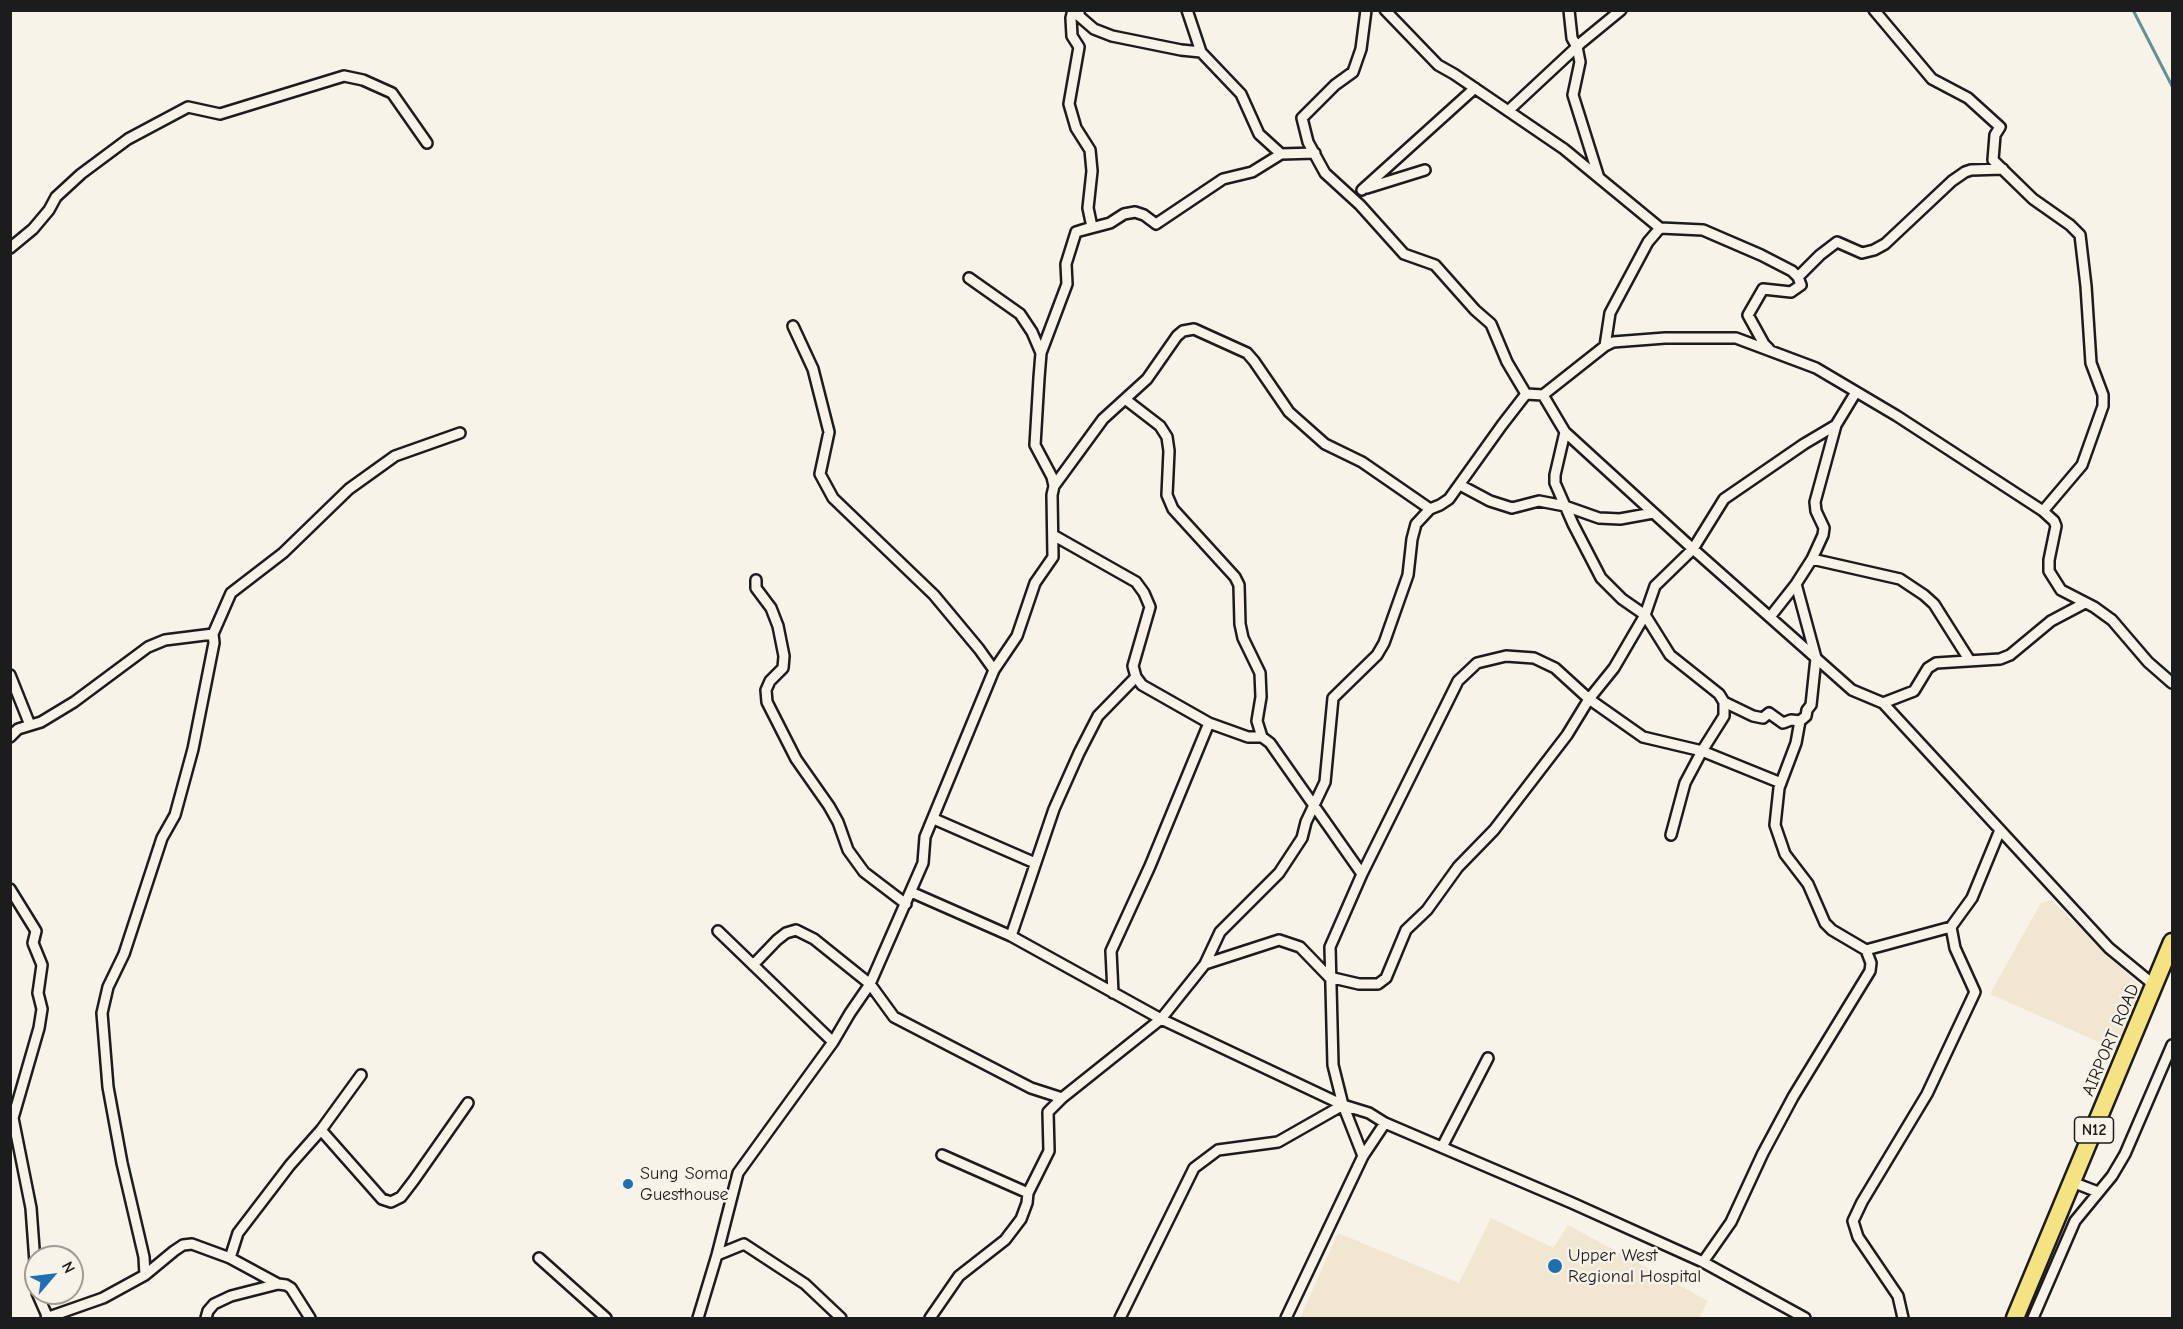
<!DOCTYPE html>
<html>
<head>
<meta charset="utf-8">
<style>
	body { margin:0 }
	#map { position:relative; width:2183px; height:1329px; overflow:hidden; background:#f7f3e8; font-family:"Comic Neue",sans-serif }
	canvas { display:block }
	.frame { position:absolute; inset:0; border:12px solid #1c1c1c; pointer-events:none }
	.north { position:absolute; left:24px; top:1245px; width:60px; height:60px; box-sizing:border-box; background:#f7f3e8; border:2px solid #9f9d96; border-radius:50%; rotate:62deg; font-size:16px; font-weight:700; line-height:24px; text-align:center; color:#1c1c1c }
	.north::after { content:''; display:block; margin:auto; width:21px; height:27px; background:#1f6fb2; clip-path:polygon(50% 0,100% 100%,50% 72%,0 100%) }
</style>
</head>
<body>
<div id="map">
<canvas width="2183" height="1329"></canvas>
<div class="frame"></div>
<div class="north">N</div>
</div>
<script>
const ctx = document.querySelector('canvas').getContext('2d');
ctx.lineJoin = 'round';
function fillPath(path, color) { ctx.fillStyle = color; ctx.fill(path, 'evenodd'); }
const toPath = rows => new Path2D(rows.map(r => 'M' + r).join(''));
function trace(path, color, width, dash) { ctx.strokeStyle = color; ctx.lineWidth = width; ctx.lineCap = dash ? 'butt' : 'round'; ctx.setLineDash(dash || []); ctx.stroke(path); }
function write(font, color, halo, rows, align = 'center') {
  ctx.font = font + ' "Comic Neue",sans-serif'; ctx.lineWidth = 5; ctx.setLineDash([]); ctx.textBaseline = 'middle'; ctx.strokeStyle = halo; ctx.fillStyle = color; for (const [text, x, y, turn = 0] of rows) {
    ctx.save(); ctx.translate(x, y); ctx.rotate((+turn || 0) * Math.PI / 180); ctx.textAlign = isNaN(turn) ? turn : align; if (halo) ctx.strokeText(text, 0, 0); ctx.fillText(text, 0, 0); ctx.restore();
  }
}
const built = toPath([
	[2051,900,2145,991,2119,1051,1990,994,2041,903],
	[1491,1218,1553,1248,1568,1225,1708,1301,1699,1318,1300,1318,1338,1233,1459,1283]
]);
const stream = toPath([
	[2133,10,2172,86]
]);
const minor = toPath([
	[1073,10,1071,18,1072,36,1079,47,1069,104,1076,128,1090,150,1092,171,1088,208,1092,227,1076,232,1110,223,1124,214,1135,212,1144,215,1156,224,1223,179,1252,172,1281,154,1315,153],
	[1079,10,1079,16,1094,29,1112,36,1181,50,1201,52],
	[1187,10,1201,52,1241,94,1259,134,1281,154],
	[1366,10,1361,49,1353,72,1335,85,1302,118,1308,142,1325,173,1360,205,1404,254,1435,265,1475,310,1491,324,1507,362,1526,394],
	[1385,10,1438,65,1454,74,1564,149,1660,228],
	[1569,10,1572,38,1577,47,1580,62,1573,95,1599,178],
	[1874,10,1932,79,1968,98,2000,127,1995,135,1993,160,2033,199,2070,225,2080,235,2086,286,2091,363,2103,395,2103,406,2082,465,2043,511],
	[1508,111,1582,42,1621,10],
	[1367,188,1425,170],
	[1362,190,1475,88],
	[10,248,33,229,49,210,56,197,81,174,128,139,188,107,220,114,344,76,363,80,392,93,427,143],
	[1798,277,1820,255,1837,242,1862,253,1874,250,1885,244,1952,181,1965,172,1971,170,2003,169],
	[969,278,1020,314,1032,332,1041,353],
	[793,326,813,369,829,432,820,474,833,498,934,595,979,649,994,670],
	[1605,346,1610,313,1648,242,1660,228,1703,230,1761,255,1792,271,1798,277,1801,285,1791,292,1763,289,1748,315,1764,344,1769,349],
	[1526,394,1543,395,1605,346,1613,342,1665,338,1736,338,1816,368,1897,416,2043,511,2054,521,2056,526,2049,560,2049,571,2061,590,2094,607,2112,620,2148,662,2172,683],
	[1543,395,1565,432,1693,549,1852,690,1883,703,2109,948,2154,985],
	[1125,399,1160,426,1167,437,1169,451,1167,495,1173,509,1235,577,1239,585,1240,624,1243,638,1260,673,1261,697,1257,721,1262,737],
	[1565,432,1555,475,1555,483,1573,524,1601,578,1622,599,1645,615,1670,655,1719,694,1724,702,1724,716,1702,751,1685,783,1671,835],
	[1460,485,1490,501,1512,508,1539,501,1565,506,1599,518,1620,519,1653,513],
	[1054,486,1103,419,1147,379,1177,336,1183,331,1194,329,1247,353,1254,361,1289,412,1325,444,1362,462,1430,509],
	[1053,535,1136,582,1144,593,1150,607,1133,666,1136,677,1142,685,1209,723,1248,737,1262,737,1270,743,1362,874],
	[1812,559,1900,579,1924,595,1934,604,1970,661],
	[756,580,756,588,771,608,778,626,784,656,783,668,770,681,766,690,767,702,796,759,829,806,838,822,848,850,864,872,906,904],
	[1770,617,1796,584,1812,559,1823,535,1824,528,1816,511,1815,502,1836,425,1856,392],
	[10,675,30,725],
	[1724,702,1753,716,1763,718,1769,713,1783,723,1791,720,1800,721,1806,716,1807,710,1811,705,1816,658,1796,584],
	[1883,703,1914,691,1928,668,1936,663,2000,659,2010,655,2051,621,2085,603],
	[1800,721,1796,743,1779,788,1775,825,1785,854,1808,884,1825,923,1832,930,1866,950,1951,927],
	[10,737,18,729,41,722,74,702,148,647,165,640,213,634],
	[934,819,1035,863],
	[10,889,36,931,33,943,42,965,38,993,42,1009,39,1028,13,1118,31,1208,36,1276],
	[911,892,1011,936,1161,1019,1343,1105,1369,1113,1385,1123,1572,1203,1703,1262,1805,1318],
	[718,931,833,1042],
	[1011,936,1054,809,1079,753,1098,716,1136,677],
	[1205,964,1279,940,1300,947,1329,977,1359,984,1378,984,1386,978,1406,930,1427,910,1458,867,1494,830,1567,735,1589,699,1614,668,1645,615,1655,586,1693,549,1724,499,1804,444,1836,425],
	[753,965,777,940,786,933,796,930,814,939,870,984,894,1017,1031,1088,1062,1098],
	[1113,993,1111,951,1150,866,1209,723],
	[321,1130,382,1199,391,1202,401,1197,414,1180,468,1103],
	[1442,1147,1488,1058],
	[942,1155,1028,1193],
	[1363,1156,1343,1105,1333,1065,1330,947,1362,874,1458,681,1477,663,1506,656,1534,658,1555,668,1589,699,1643,737,1702,751,1781,783],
	[2072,1182,2098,1192],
	[717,1255,744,1244,805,1284,841,1318],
	[230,1258,238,1233,290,1165,321,1130,361,1075],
	[539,1258,606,1318],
	[1703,1262,1731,1222,1763,1153,1793,1097,1870,971,1871,963,1866,950],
	[145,1275,174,1251,183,1245,192,1244,230,1258,278,1284],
	[37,1293,48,1318],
	[46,1318,103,1298,145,1275,144,1257,122,1163,108,1087,102,1013,108,987,124,954,162,838,175,815,193,749,214,643,213,634,231,593,283,553,349,489,395,456,460,433],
	[206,1318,208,1311,214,1304,231,1296,278,1284,286,1285,291,1288,310,1318],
	[698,1318,717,1255,738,1173,833,1042,850,1013,870,984,923,863,925,837,994,670,1017,636,1035,583,1053,557,1052,495,1054,486,1052,477,1035,445,1039,378,1041,353,1067,284,1066,264,1076,232],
	[930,1318,959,1276,1005,1240,1021,1219,1027,1203,1028,1193,1049,1151,1048,1112,1062,1098,1161,1019,1205,964,1220,932,1279,873,1302,838,1306,822,1325,782,1333,698,1377,655,1384,643,1408,575,1412,539,1416,524,1430,509,1440,505,1449,499,1502,425,1526,394],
	[1120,1318,1194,1168,1218,1150,1278,1142,1343,1105],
	[1286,1318,1363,1156,1385,1123],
	[1903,1318,1898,1296,1858,1237,1853,1221,1862,1202,1927,1094,1975,992,1955,948,1951,927,1972,898,2000,830],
	[2033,1318,2075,1221,2112,1176,2125,1154,2172,1045]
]);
const trunk = toPath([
	[2015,1318,2172,942]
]);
const markers = [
	[628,1184,6,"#1f6fb2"],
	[1555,1266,8,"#1f6fb2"]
];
const shields = [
	[2094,1130,39]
];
const shieldNames = [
	["N12",2094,1130]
];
const streetNames = [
	["AIRPORT ROAD",2111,1040,-67]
];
const poiNames = [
	["Sung Soma",640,1174],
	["Guesthouse",640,1195],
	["Upper West",1568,1256],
	["Regional Hospital",1568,1277]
];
fillPath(built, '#f1e6d0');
trace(stream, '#609196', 3);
trace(minor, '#1c1c1c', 14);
trace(trunk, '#1c1c1c', 21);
trace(minor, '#f7f3e8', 9);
trace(trunk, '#f5e382', 16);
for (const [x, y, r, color] of markers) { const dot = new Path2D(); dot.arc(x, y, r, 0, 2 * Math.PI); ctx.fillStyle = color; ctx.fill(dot); trace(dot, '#f7f3e8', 2); }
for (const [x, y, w] of shields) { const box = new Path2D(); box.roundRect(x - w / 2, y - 13, w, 26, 4.5); ctx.fillStyle = '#f7f3e8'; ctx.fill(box); trace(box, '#1c1c1c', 1.5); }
write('bold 16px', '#1c1c1c', null, shieldNames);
write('18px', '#1c1c1c', '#f7f3e8', streetNames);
write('18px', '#1c1c1c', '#f7f3e8', poiNames, 'left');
</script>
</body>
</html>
